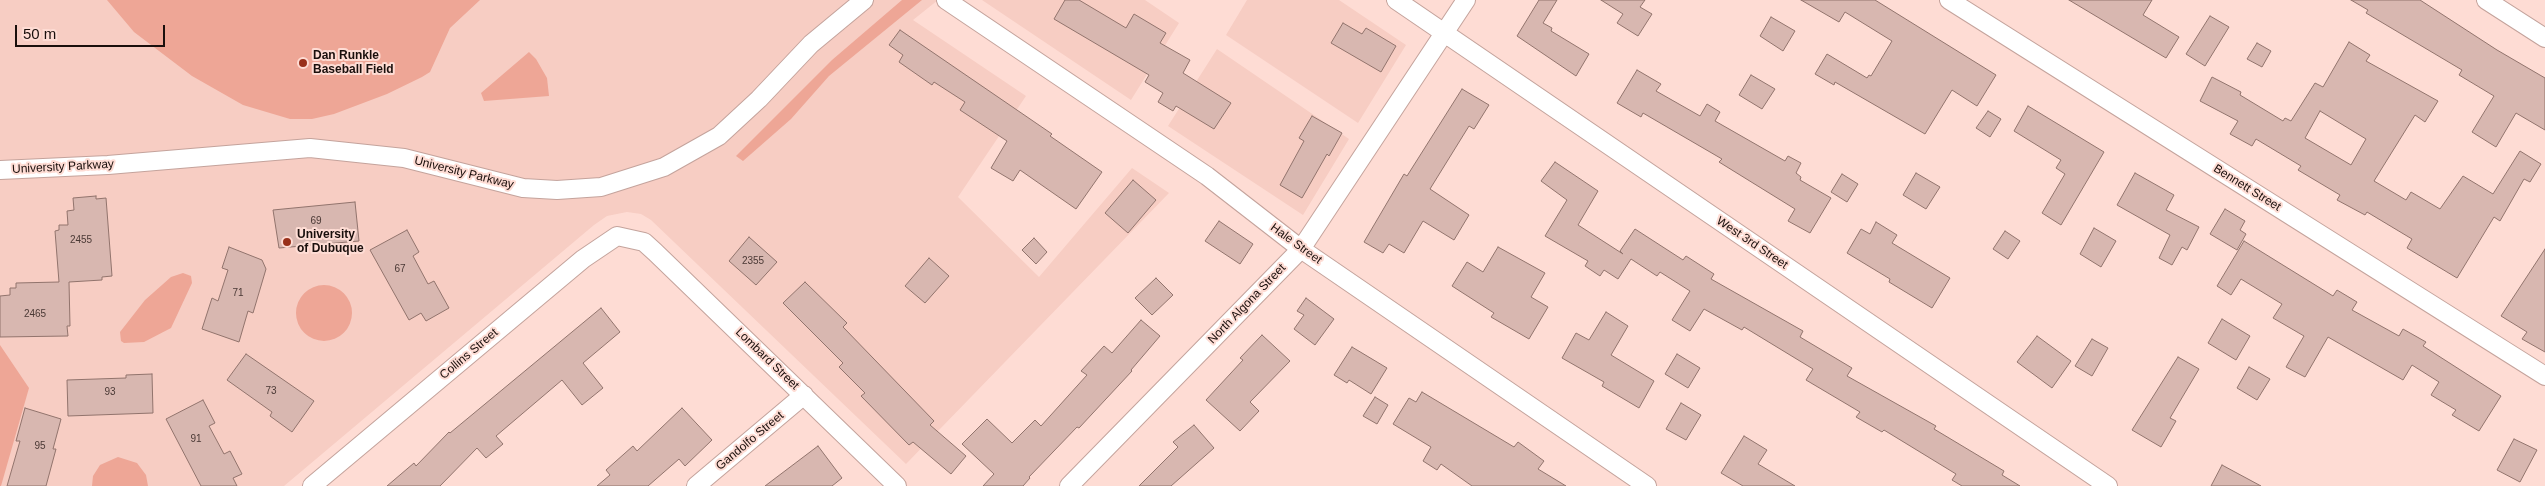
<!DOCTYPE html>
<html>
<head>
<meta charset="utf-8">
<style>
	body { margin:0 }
	#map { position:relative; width:2545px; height:486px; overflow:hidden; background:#fedcd4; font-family:Helvetica,sans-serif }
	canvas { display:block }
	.scale { position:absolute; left:15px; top:25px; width:150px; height:22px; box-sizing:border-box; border:2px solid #1a0f0c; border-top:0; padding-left:6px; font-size:15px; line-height:18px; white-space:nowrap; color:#1a0f0c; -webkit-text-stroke:4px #fedcd4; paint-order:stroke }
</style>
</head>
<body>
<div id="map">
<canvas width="2545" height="486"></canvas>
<div class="scale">50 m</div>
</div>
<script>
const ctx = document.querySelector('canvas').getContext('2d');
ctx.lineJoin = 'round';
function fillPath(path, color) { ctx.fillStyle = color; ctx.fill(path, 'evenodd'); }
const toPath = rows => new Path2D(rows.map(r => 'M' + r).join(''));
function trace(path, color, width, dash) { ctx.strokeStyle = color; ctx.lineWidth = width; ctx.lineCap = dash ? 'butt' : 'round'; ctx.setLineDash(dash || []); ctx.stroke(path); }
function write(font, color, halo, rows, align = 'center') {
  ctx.font = font + ' Helvetica,sans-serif'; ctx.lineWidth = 4; ctx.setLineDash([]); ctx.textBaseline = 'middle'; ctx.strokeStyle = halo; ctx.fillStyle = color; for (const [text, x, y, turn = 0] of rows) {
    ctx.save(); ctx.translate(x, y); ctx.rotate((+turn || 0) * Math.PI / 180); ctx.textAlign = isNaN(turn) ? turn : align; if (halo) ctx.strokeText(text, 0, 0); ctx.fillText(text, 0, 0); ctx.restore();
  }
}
const built = toPath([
	[0,0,938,0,913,20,1026,96,958,197,1039,277,1132,168,1169,193,906,464,651,220,641,214,627,212,607,216,594,225,284,486,0,486],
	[982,0,1145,0,1179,23,1131,100],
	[1247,0,1339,0,1406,45,1358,123,1226,35],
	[1217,49,1349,139,1303,215,1168,126]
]);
const green = toPath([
	[107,0,480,0,450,28,430,72,422,77,387,94,334,114,312,119,290,119,243,105,192,76,134,32],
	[902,0,922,0,829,76,791,119,743,161,736,156,832,60],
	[529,52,536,59,547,78,549,96,484,101,481,93],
	[183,273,191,276,192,283,171,328,144,342,124,343,121,341,120,332,145,300,171,277],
	'296 313a28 28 0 1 1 56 0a28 28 0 1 1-56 0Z',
	[0,345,29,388,1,486,0,486],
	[118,457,137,463,146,475,148,486,92,486,93,476,100,465]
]);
const building = toPath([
	[1065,0,1079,0,1126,28,1134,14,1166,33,1160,43,1190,60,1183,73,1231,103,1214,129,1176,106,1173,111,1158,102,1163,93,1145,82,1149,75,1054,19,1065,0],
	[1539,0,1557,0,1543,23,1552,28,1551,31,1589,54,1576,76,1517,36,1539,0],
	[1601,0,1645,0,1640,7,1652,14,1638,36,1617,23,1623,14,1601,0],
	[1801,0,1875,0,1996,75,1977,106,1952,90,1925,134,1835,82,1834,85,1815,74,1827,54,1867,78,1869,75,1871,76,1892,41,1845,12,1839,22,1801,0],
	[2069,0,2152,0,2143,15,2179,37,2166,58,2069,0],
	[2351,0,2420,0,2497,50,2545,78,2545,130,2516,113,2496,147,2472,132,2494,96,2459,75,2462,70,2366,13,2368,10,2351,0],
	[2210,16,2229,27,2205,66,2186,54,2210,16],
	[1771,17,1795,31,1783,51,1760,36,1771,17],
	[1343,23,1362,34,1366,28,1396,46,1381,72,1331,43,1343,23],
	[900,30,1052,134,1050,136,1102,172,1076,209,1020,170,1013,181,991,168,1007,141,960,110,965,102,934,82,932,85,899,62,903,55,889,45,900,30],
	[2349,42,2370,55,2366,61,2438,101,2425,122,2415,115,2374,181,2406,200,2411,192,2440,209,2463,176,2493,194,2520,151,2541,164,2530,182,2524,179,2500,221,2494,217,2457,278,2407,248,2412,239,2367,212,2365,215,2337,200,2340,195,2298,170,2301,166,2256,139,2252,146,2230,134,2238,121,2200,101,2212,77,2241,92,2240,95,2283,121,2285,118,2291,121,2315,83,2323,87,2349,42],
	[2320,111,2366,139,2351,165,2305,138,2320,111],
	[2257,43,2271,51,2262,67,2247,59,2257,43],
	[1637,70,1661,84,1656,91,1700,116,1707,104,1720,112,1715,121,1785,161,1788,156,1801,163,1796,173,1801,177,1800,180,1831,198,1810,233,1788,221,1795,209,1719,162,1722,159,1643,113,1641,117,1617,103,1637,70],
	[1751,75,1775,89,1762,109,1739,95,1751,75],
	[1462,89,1489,105,1474,129,1469,126,1430,189,1469,215,1454,240,1423,221,1404,253,1389,244,1383,253,1364,242,1404,174,1407,176,1462,89],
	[2028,106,2104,152,2061,225,2042,213,2065,174,2056,168,2061,160,2014,131,2028,106],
	[1988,111,2001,119,1990,137,1976,128,1988,111],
	[1312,116,1342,133,1329,156,1327,154,1302,198,1280,185,1304,141,1299,138,1312,116],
	[1555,162,1598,191,1578,225,1623,254,1620,251,1635,229,1683,260,1686,256,1714,274,1711,279,1803,331,1800,337,1852,368,1847,376,1936,426,1934,429,2004,471,2002,475,2020,486,1962,486,1952,480,1956,474,1884,430,1882,432,1856,417,1860,412,1806,380,1813,369,1744,327,1742,330,1704,309,1690,331,1672,320,1690,291,1660,272,1657,276,1631,259,1618,279,1604,270,1600,276,1585,266,1588,261,1545,236,1567,200,1541,181,1555,162],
	[1916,173,1940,187,1926,209,1903,195,1916,173],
	[2135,173,2174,195,2166,210,2199,227,2187,250,2182,247,2172,265,2159,258,2170,235,2117,205,2135,173],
	[1842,174,1858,184,1847,202,1831,192,1842,174],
	[1133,180,1156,200,1128,233,1105,213,1133,180],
	[96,196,96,199,106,198,112,276,102,277,102,280,69,282,70,326,67,326,68,336,0,337,0,296,10,295,10,288,16,288,16,283,59,282,55,231,59,230,59,225,68,225,67,211,74,210,73,198,96,196],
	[355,202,359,241,279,248,273,210,355,202],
	[2225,209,2245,221,2240,230,2246,234,2237,250,2210,234,2225,209],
	[1219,221,1253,244,1240,264,1205,241,1219,221],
	[1876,222,1897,235,1892,243,1950,278,1932,308,1889,282,1890,279,1847,253,1861,229,1870,234,1876,222],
	[2094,228,2116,241,2101,267,2080,254,2094,228],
	[407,230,419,252,413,256,428,284,434,281,449,308,426,321,421,313,409,320,370,250,407,230],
	[2005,231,2020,241,2008,259,1993,249,2005,231],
	[749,237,777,262,756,285,729,261,749,237],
	[1034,238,1047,252,1036,264,1022,250,1034,238],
	[2244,241,2333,296,2337,290,2357,302,2352,310,2399,336,2403,329,2426,342,2423,346,2501,396,2479,431,2452,415,2456,410,2431,395,2439,382,2412,365,2403,380,2328,337,2305,377,2286,367,2304,336,2273,318,2282,304,2241,279,2231,295,2217,286,2244,241],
	[229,247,262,260,266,269,253,313,248,311,239,342,202,329,212,298,218,301,228,270,222,268,229,247],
	[1498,247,1545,273,1531,297,1548,307,1529,339,1491,317,1494,313,1452,286,1467,262,1483,272,1498,247],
	[2545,249,2545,352,2522,339,2527,332,2501,316,2545,249],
	[929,258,949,276,925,303,905,286,929,258],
	[1156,278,1173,295,1152,315,1135,298,1156,278],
	[805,282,847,323,843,327,934,421,930,425,966,456,951,474,913,442,909,445,861,396,865,393,839,367,843,363,783,303,805,282],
	[1306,298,1334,319,1315,345,1294,329,1304,315,1297,311,1306,298],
	[601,308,620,332,583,363,603,388,582,405,562,380,496,436,503,444,486,458,477,448,440,486,387,486,414,463,416,466,449,432,450,433,601,308],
	[1606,312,1628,326,1611,355,1654,381,1639,408,1602,386,1604,382,1562,358,1576,333,1589,340,1606,312],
	[2222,319,2250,336,2236,360,2208,343,2222,319],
	[1141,320,1160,336,1131,370,1132,371,1079,428,1077,427,1029,477,1030,478,1023,486,983,486,994,474,962,444,987,419,1012,443,1035,420,1041,426,1087,375,1081,371,1104,346,1112,353,1141,320],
	[1262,335,1290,361,1250,402,1259,411,1240,431,1206,400,1243,360,1240,358,1262,335],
	[2037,336,2071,361,2052,388,2017,362,2037,336],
	[2092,339,2108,348,2092,376,2075,366,2092,339],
	[1352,347,1387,368,1371,394,1349,380,1347,383,1334,375,1352,347],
	[246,354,314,401,292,432,270,416,272,412,227,380,246,354],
	[1677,354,1700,368,1688,388,1665,374,1677,354],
	[2178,357,2199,369,2170,418,2176,421,2161,447,2132,430,2178,357],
	[2249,367,2270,379,2257,400,2237,388,2249,367],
	[152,374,153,413,68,416,67,380,126,378,126,375,152,374],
	[1422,392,1514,447,1518,442,1544,461,1538,469,1566,486,1472,486,1441,464,1437,470,1423,461,1431,447,1393,424,1409,398,1416,402,1422,392],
	[1375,397,1388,405,1377,424,1363,416,1375,397],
	[203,400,215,423,209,426,224,454,230,451,242,474,233,478,237,486,201,486,166,419,203,400],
	[1681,403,1701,415,1686,440,1666,429,1681,403],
	[25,408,61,419,53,449,56,449,46,486,7,486,20,441,16,441,25,408],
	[682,408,712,440,685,466,679,459,648,486,597,486,610,475,606,470,633,446,637,451,682,408],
	[1194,425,1214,448,1171,486,1139,486,1178,447,1173,442,1194,425],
	[1744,436,1767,450,1758,464,1795,486,1743,486,1721,473,1744,436],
	[2514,439,2537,450,2520,482,2497,470,2514,439],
	[818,446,842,478,832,486,765,486,818,446],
	[2222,465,2261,486,2211,486,2222,465]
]);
const minor = toPath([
	[946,0,1207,176,1301,249,1647,486],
	[1396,0,2108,486],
	[1949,0,2545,376],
	[2486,0,2545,38],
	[0,170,108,165,310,148,404,158,523,188,557,190,601,187,664,167,719,136,759,99,811,44,864,0],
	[312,486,583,259,617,236,644,242,655,252,897,486],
	[696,486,804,395],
	[1069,486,1301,249,1466,0]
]);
const markers = [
	[303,63,5,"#99301a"],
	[287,242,5,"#99301a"]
];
const numberNames = [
	["69",316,221],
	["2455",81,240],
	["2355",753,261],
	["67",400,269],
	["71",238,293],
	["2465",35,314],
	["73",271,391],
	["93",110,392],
	["91",196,439],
	["95",40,446]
];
const poiNames = [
	["Dan Runkle",313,56],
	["Baseball Field",313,70],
	["University",297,235],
	["of Dubuque",297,249]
];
const streetNames = [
	["University Parkway",63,167,-3],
	["University Parkway",464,173,14],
	["Bennett Street",2247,188,32],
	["West 3rd Street",1752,243,34],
	["Hale Street",1296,244,36],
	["North Algona Street",1247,304,-46],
	["Collins Street",469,354,-40],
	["Lombard Street",767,359,44],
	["Gandolfo Street",750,441,-40]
];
fillPath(built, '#f7cdc3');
fillPath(green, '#eea696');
fillPath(building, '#d8b7b0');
trace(building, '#92746d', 1);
trace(minor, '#c4a39c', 20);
trace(minor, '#fff', 18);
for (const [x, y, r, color] of markers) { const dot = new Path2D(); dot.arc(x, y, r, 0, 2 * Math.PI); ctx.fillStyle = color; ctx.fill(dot); trace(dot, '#fedcd4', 2); }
write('10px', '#4a3935', null, numberNames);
write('bold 12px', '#1a0f0c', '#fedcd4', poiNames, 'left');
write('12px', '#1a0f0c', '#fedcd4', streetNames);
</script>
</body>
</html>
